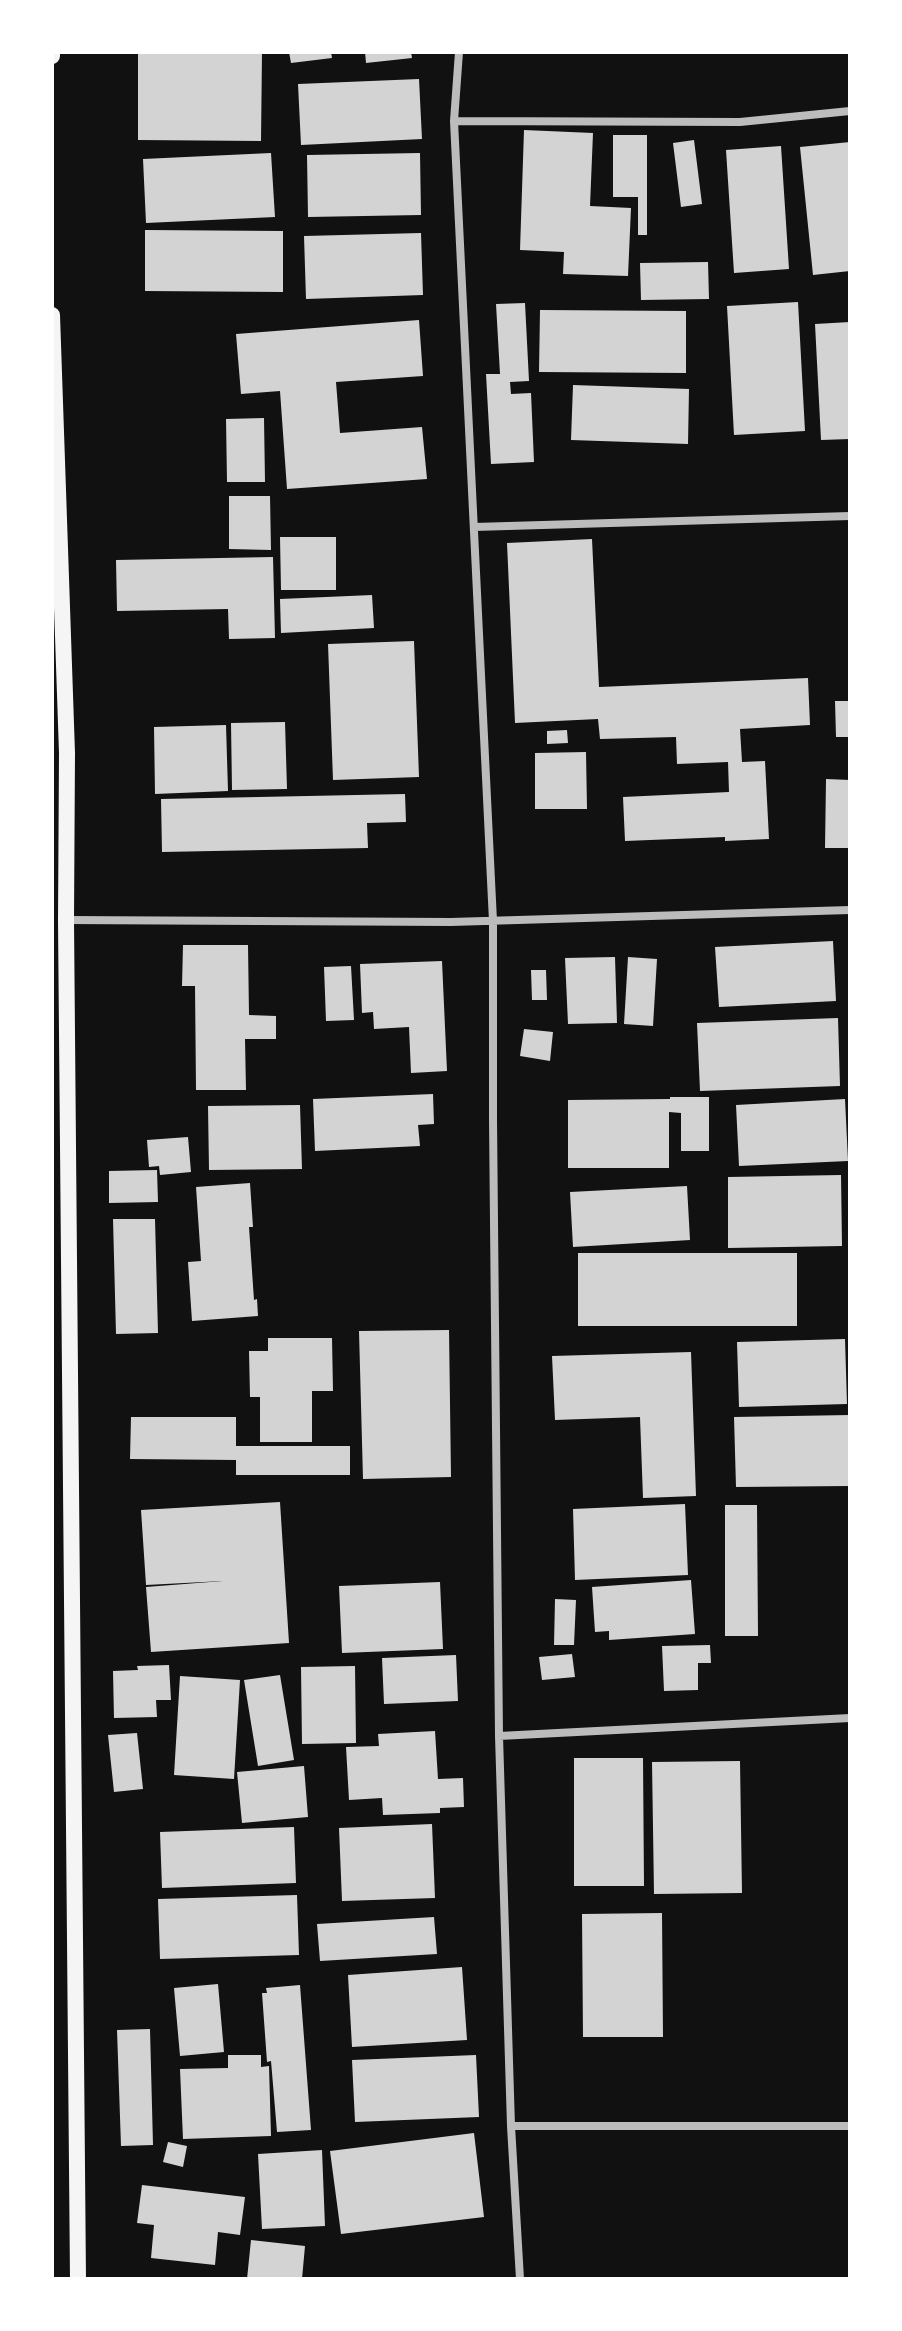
<!DOCTYPE html>
<html>
<head>
<meta charset="utf-8">
<style>
	body { margin:0 }
	#map { position:relative; width:902px; height:2331px; overflow:hidden; background:#111; font-family:Montserrat,sans-serif }
	canvas { display:block }
	.frame { position:absolute; inset:0; border:54px solid #fff; pointer-events:none }
</style>
</head>
<body>
<div id="map">
<canvas width="902" height="2331"></canvas>
<div class="frame"></div>
</div>
<script>
const ctx = document.querySelector('canvas').getContext('2d');
ctx.lineJoin = 'round';
function fillPath(path, color) { ctx.fillStyle = color; ctx.fill(path, 'evenodd'); }
const toPath = rows => new Path2D(rows.map(r => 'M' + r).join(''));
function trace(path, color, width, dash) { ctx.strokeStyle = color; ctx.lineWidth = width; ctx.lineCap = dash ? 'butt' : 'round'; ctx.setLineDash(dash || []); ctx.stroke(path); }
const building = toPath([
	[138,52,262,52,261,141,138,140],
	[289,52,331,52,332,58,291,63],
	[365,52,411,52,412,58,366,63],
	[419,79,422,139,301,145,298,84],
	[524,130,593,133,590,206,631,208,628,276,563,274,564,252,520,250],
	[613,135,647,135,647,235,638,235,638,197,613,197],
	[694,140,702,204,681,207,673,143],
	[850,142,850,271,813,275,800,147],
	[781,146,789,269,734,273,726,150],
	[271,153,275,217,146,223,143,159],
	[420,153,421,215,308,217,307,155],
	[145,230,283,231,283,292,145,291],
	[421,233,423,295,306,299,304,236],
	[708,262,709,299,641,300,640,263],
	[798,302,805,431,734,435,727,306],
	[525,303,529,381,510,382,511,394,531,393,534,462,491,464,486,374,500,374,496,304],
	[540,310,686,311,686,373,539,372],
	[419,320,423,376,336,382,340,433,422,427,427,479,287,489,280,391,241,394,236,334],
	[850,322,850,439,821,440,815,324],
	[573,385,689,389,688,444,571,440],
	[264,418,265,482,227,482,226,419],
	[229,496,270,496,271,550,229,549],
	[280,537,336,537,336,590,281,590],
	[592,539,599,687,808,678,810,725,740,729,742,762,765,761,769,839,725,841,725,837,625,841,623,797,729,792,728,762,677,764,676,737,600,739,598,719,515,723,507,543],
	[273,557,275,638,229,639,228,609,117,611,116,560],
	[372,595,374,628,281,633,280,599],
	[414,641,419,777,333,780,328,644],
	[835,701,850,701,850,737,836,737],
	[285,722,287,789,232,790,231,723],
	[226,725,228,791,155,794,154,727],
	[567,730,568,743,547,744,547,731],
	[586,752,587,809,535,809,535,753],
	[826,779,850,780,850,848,825,848],
	[405,794,406,822,367,823,368,848,162,852,161,799],
	[833,941,836,1001,719,1007,715,947],
	[183,945,248,945,249,1015,276,1016,276,1039,245,1039,246,1090,196,1090,195,986,182,986],
	[615,957,617,1023,568,1024,565,958],
	[628,957,657,959,653,1026,624,1024],
	[442,961,447,1071,411,1073,409,1027,374,1029,373,1012,362,1013,360,964],
	[351,966,354,1020,326,1021,324,967],
	[531,970,546,970,547,1000,532,1000],
	[838,1018,840,1086,700,1091,697,1023],
	[524,1029,553,1032,550,1061,520,1056],
	[433,1094,434,1124,418,1125,420,1146,315,1151,313,1099],
	[670,1097,709,1097,709,1151,681,1151,681,1113,669,1112,669,1168,568,1168,568,1100,670,1099],
	[845,1099,848,1161,739,1166,736,1105],
	[300,1105,302,1169,209,1170,208,1106],
	[188,1137,191,1172,160,1175,159,1166,149,1167,147,1140],
	[157,1170,158,1202,109,1203,109,1171],
	[841,1175,842,1246,728,1248,728,1177],
	[250,1183,253,1227,249,1227,254,1300,257,1299,258,1316,192,1321,188,1262,201,1261,196,1187],
	[687,1186,690,1240,573,1247,570,1192],
	[113,1219,155,1219,158,1333,116,1334],
	[578,1253,797,1253,797,1326,578,1326],
	[449,1330,451,1477,363,1479,359,1331],
	[268,1338,332,1338,333,1391,312,1391,312,1442,260,1442,260,1397,250,1397,249,1351,268,1351],
	[845,1339,847,1404,739,1407,737,1342],
	[691,1352,696,1496,643,1498,640,1417,555,1420,552,1356],
	[850,1415,850,1486,736,1487,734,1417],
	[131,1417,236,1417,236,1446,350,1446,350,1475,236,1475,236,1460,130,1459],
	[280,1502,289,1643,151,1652,146,1587,223,1581,146,1585,141,1510],
	[685,1504,688,1575,575,1580,573,1509],
	[725,1505,757,1505,758,1636,725,1636],
	[691,1580,695,1634,609,1640,609,1631,595,1632,592,1587],
	[440,1582,443,1649,342,1653,339,1586],
	[555,1599,576,1600,574,1645,554,1645],
	[710,1645,711,1663,698,1663,698,1690,664,1691,662,1646],
	[572,1654,575,1677,542,1680,539,1657],
	[456,1655,458,1701,384,1704,382,1658],
	[169,1665,171,1700,156,1700,157,1717,114,1718,113,1671,138,1670,137,1666],
	[355,1666,356,1743,302,1744,301,1667],
	[280,1675,294,1760,258,1766,244,1680],
	[180,1676,240,1680,234,1779,174,1775],
	[435,1731,438,1779,463,1778,464,1807,440,1808,440,1813,383,1815,382,1798,349,1800,346,1747,379,1746,378,1734],
	[137,1733,143,1789,114,1792,108,1735],
	[574,1758,643,1758,644,1886,574,1886],
	[740,1761,742,1893,654,1894,652,1762],
	[304,1766,308,1817,242,1823,237,1772],
	[432,1824,435,1898,342,1901,339,1828],
	[294,1827,296,1883,162,1888,160,1832],
	[297,1895,299,1955,160,1959,158,1899],
	[662,1913,663,2037,583,2037,582,1914],
	[434,1917,437,1954,320,1961,317,1924],
	[462,1967,467,2040,352,2047,348,1975],
	[218,1984,224,2052,180,2056,174,1988],
	[300,1985,311,2130,277,2132,271,2061,267,2062,262,1993,267,1993,266,1988],
	[150,2029,153,2145,121,2146,117,2030],
	[228,2055,261,2055,261,2067,269,2066,271,2136,183,2139,180,2069,228,2068],
	[476,2055,479,2117,355,2122,352,2060],
	[474,2133,484,2217,341,2234,330,2151],
	[168,2142,187,2146,183,2167,163,2162],
	[322,2150,325,2226,262,2229,258,2154],
	[142,2185,245,2197,240,2235,218,2232,215,2265,151,2258,154,2225,137,2223],
	[251,2240,305,2246,302,2279,247,2279]
]);
const minor = toPath([
	[459,52,454,121,493,921,493,1119,499,1736,511,2126,520,2279],
	[454,121,740,122,850,111],
	[474,527,850,516],
	[66,920,451,922,850,910],
	[499,1736,850,1718],
	[511,2126,850,2126]
]);
const secondary = toPath([
	[52,56,52,52],
	[52,315,67,753,66,920,78,2279]
]);
fillPath(building, '#d3d3d3');
trace(minor, '#bcbcbc', 8);
trace(secondary, '#f5f5f5', 16);
</script>
</body>
</html>
